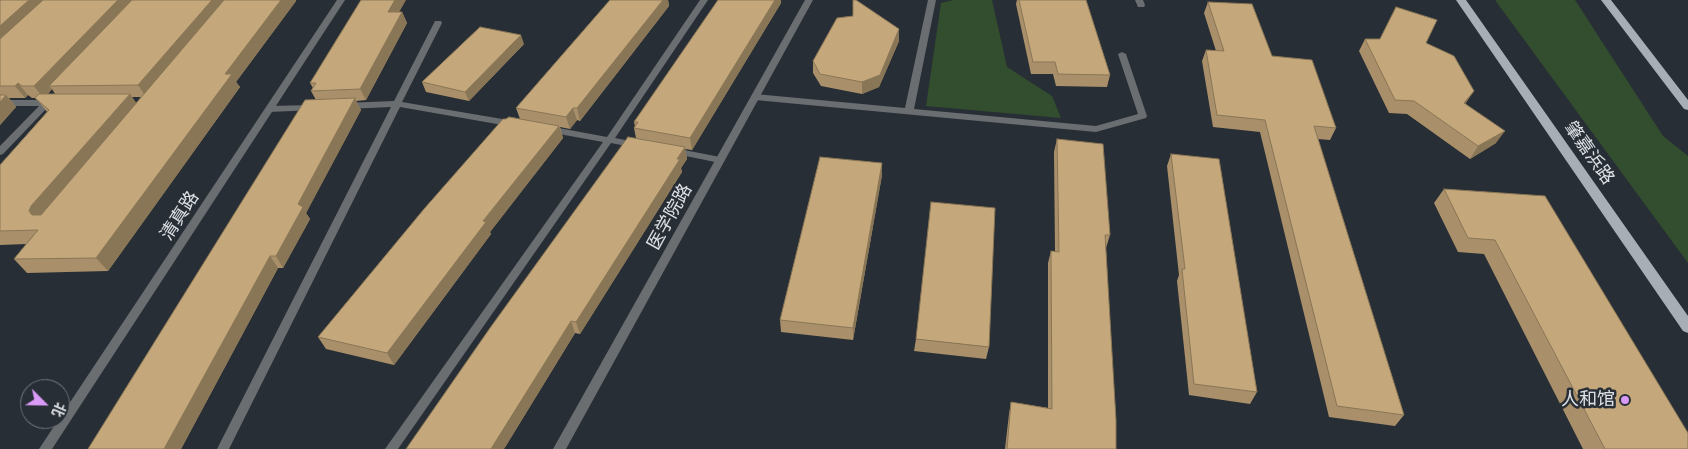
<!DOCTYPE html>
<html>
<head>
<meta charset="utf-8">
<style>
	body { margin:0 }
	#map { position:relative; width:1688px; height:449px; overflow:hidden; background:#282e35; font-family:Figtree,"Noto Sans SC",sans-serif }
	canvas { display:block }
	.north { position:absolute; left:20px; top:379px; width:50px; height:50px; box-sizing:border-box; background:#282e35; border:1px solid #70767c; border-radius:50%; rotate:113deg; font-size:14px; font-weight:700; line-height:20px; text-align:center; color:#dde1e6 }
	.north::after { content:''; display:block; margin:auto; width:18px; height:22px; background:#da9af7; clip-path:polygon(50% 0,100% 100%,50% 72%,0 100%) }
</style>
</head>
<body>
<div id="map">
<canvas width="1688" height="449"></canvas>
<div class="north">北</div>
</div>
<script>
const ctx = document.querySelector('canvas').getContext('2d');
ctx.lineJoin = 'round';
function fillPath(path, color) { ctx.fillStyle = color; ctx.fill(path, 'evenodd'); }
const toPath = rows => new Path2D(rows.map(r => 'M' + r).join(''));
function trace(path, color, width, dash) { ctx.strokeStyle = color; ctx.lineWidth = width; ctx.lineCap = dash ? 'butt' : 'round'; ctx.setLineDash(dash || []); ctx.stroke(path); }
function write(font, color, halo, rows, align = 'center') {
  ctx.font = font + ' Figtree,"Noto Sans SC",sans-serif'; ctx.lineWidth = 5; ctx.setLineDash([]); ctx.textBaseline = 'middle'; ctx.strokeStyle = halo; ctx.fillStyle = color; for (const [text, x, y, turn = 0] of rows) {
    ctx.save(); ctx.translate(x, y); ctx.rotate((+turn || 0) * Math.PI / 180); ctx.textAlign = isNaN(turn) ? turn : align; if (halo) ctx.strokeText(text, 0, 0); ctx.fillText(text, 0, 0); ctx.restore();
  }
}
const green = toPath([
	[953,0,992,0,1007,67,1052,96,1061,118,926,106,941,3],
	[1495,0,1575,0,1663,136,1688,156,1688,263]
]);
const service = toPath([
	[928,0,936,0,914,109,1096,126,1138,114,1118,54,1122,52,1126,54,1147,116,1146,118,1096,132,755,100,751,97,755,94,905,108,928,0],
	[52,94,56,97,52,105,49,106,3,154,0,155,0,146,39,106,0,106,0,100,44,100,52,94]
]);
const pedestrian = toPath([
	[700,0,708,0,615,138,640,143,642,145,640,147,637,148,611,143,398,449,385,449,603,142,548,132,544,129,545,127,548,126,607,137,700,0],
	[435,21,441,21,442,23,402,102,514,121,518,124,514,127,400,107,229,449,217,449,391,107,345,109,341,106,345,103,394,101,435,21],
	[313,105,317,108,316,110,269,112,265,109,269,106,313,105],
	[674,148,720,157,725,160,720,163,671,153,669,151,674,148]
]);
const minor = toPath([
	[337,0,345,0,52,449,39,449,337,0],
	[805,0,813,0,566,449,553,449,805,0],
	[1135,0,1143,0,1145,5,1144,7,1138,7,1135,0]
]);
const primary = toPath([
	[1456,0,1466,0,1688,316,1688,333,1683,331,1456,0],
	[1601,0,1611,0,1688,100,1688,110,1684,109,1601,0]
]);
const wall = toPath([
	[0,0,42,0,296,1,236,82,240,87,108,271,27,273,14,259,26,244,0,245,0,165,47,112,36,98,32,98,28,95,25,98,9,98,16,107,0,125],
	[52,89,55,94,48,94],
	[132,97,141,97,136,103],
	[610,0,668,0,669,6,580,121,577,120,570,129,560,127,563,138,490,232,491,234,394,365,326,349,318,337,506,119,520,119,516,108],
	[718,0,781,0,781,3,692,150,685,149,687,159,681,168,682,172,580,334,575,333,504,449,636,138,634,128,635,127,634,122],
	[1017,0,1086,0,1110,75,1107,87,1056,86,1053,74,1031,74,1016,4],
	[1208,2,1272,56,1336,128,1330,140,1318,139,1404,415,1395,426,1329,417,1260,132,1213,127,1202,61,1206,50,1216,51,1204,13],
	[399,12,402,12,407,23,366,100,356,101,361,110,306,213,310,219,283,268,278,268,181,449,88,449,316,100,311,91,313,88,310,83],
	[899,29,899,41,879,87,862,94,821,86,813,73,813,61],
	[1365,39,1426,43,1466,104,1496,143,1470,159,1407,114,1389,113,1359,51],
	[524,44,469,101,426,92,422,82],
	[1057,139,1110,235,1106,248,1116,449,1005,449,1009,414,1011,402,1048,408,1048,263,1051,251,1055,251,1054,152],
	[1171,154,1257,392,1250,404,1189,395,1177,281,1179,275,1167,166],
	[882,163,882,175,853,340,781,332,780,320],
	[1444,189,1688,433,1688,449,1583,449,1484,254,1458,252,1434,203],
	[916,339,989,347,986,359,914,351]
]);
const shadedWall = toPath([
	[22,0,42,0,45,5,0,46,0,26],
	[118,0,132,0,49,86,52,89,43,98,34,86],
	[212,0,225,0,146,97,138,85],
	[281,0,296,0,296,1,236,82,240,87,108,271,96,258,225,74],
	[395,0,406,0,393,23,388,12],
	[663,0,668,0,669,6,580,121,577,108],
	[775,0,781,0,781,3,692,150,690,138],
	[402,12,407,23,366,100,360,89],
	[899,29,899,41,879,87,862,94,862,82],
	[521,35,524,44,469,101,465,92],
	[18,83,28,95,25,98,15,86],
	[1474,91,1466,103,1456,115,1464,103],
	[130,94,139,107,43,220,32,215,29,211,31,206],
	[6,95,16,107,0,125,0,102],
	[355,98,361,110,306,213,310,219,283,268,276,256,298,204],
	[573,108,577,120,570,129,566,117],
	[559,126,563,138,490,232,491,234,394,365,387,353,483,221],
	[1505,131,1496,143,1470,159,1478,146],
	[685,147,687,159,681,168,682,172,580,334,576,322],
	[882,163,882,175,853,340,853,328],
	[270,256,278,268,181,449,164,449],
	[571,321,575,333,504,449,491,449]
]);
const building = toPath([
	[0,0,29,0,0,26,0,0],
	[43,0,118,0,34,86,22,86,18,83,15,86,0,86,0,39,43,0],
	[132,0,212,0,138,85,49,86,132,0],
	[224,0,281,0,225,74,232,74,96,258,14,259,38,230,0,231,0,165,49,110,35,98,39,94,130,94,31,206,29,211,32,215,41,215,224,0],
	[361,0,395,0,388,12,402,12,360,89,311,91,316,83,310,83,361,0],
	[610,0,663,0,577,108,573,108,566,117,516,108,610,0],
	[718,0,775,0,690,138,634,128,638,122,634,122,718,0],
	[853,0,856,0,899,29,880,75,862,82,820,74,813,61,837,18,853,16,853,0],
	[1019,0,1086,0,1110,75,1058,74,1055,62,1033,62,1019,0],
	[1208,2,1252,4,1272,56,1312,60,1336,128,1314,126,1404,415,1337,406,1265,120,1217,115,1206,50,1224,51,1208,2],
	[1396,7,1437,20,1426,43,1454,56,1474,91,1464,103,1505,131,1478,146,1414,101,1395,100,1365,39,1380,39,1396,7],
	[480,27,521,35,465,92,422,82,480,27],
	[0,95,6,95,0,102,0,95],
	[355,98,298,204,303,207,276,256,270,256,164,449,88,449,305,100,355,98],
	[509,117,559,126,483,221,486,222,387,353,318,337,424,209,503,119,506,119,509,117],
	[628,137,685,147,677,159,680,159,576,322,571,321,491,449,406,449,490,328,628,137],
	[1057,139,1103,144,1110,235,1105,235,1116,420,1116,449,1007,449,1011,402,1052,409,1051,251,1059,252,1057,139],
	[1171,154,1219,159,1257,392,1194,384,1182,269,1185,269,1171,154],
	[820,157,882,163,853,328,780,320,820,157],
	[1444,189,1545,196,1688,433,1688,449,1605,449,1495,240,1468,238,1444,189],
	[931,202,995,208,989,347,916,339,931,202]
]);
const markers = [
	[1625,400,5,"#da9af7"]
];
const streetNames = [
	["肇嘉浜路",1589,153,55],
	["清真路",180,216,-57],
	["医学院路",670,217,-61]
];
const poiNames = [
	["人和馆",1615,400]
];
fillPath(green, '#324e2e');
fillPath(service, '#6a6e71');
fillPath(pedestrian, '#6a6e71');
fillPath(minor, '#6a6e71');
fillPath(primary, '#a7aeb5');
fillPath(wall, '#a9906a');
fillPath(shadedWall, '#897656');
fillPath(building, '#c4a87b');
trace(building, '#897656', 1);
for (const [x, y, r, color] of markers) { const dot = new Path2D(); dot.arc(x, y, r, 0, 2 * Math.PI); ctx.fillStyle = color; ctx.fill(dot); trace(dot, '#282e35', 2); }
write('18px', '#dde1e6', '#282e35', streetNames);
write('18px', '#dde1e6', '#282e35', poiNames, 'right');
</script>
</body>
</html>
